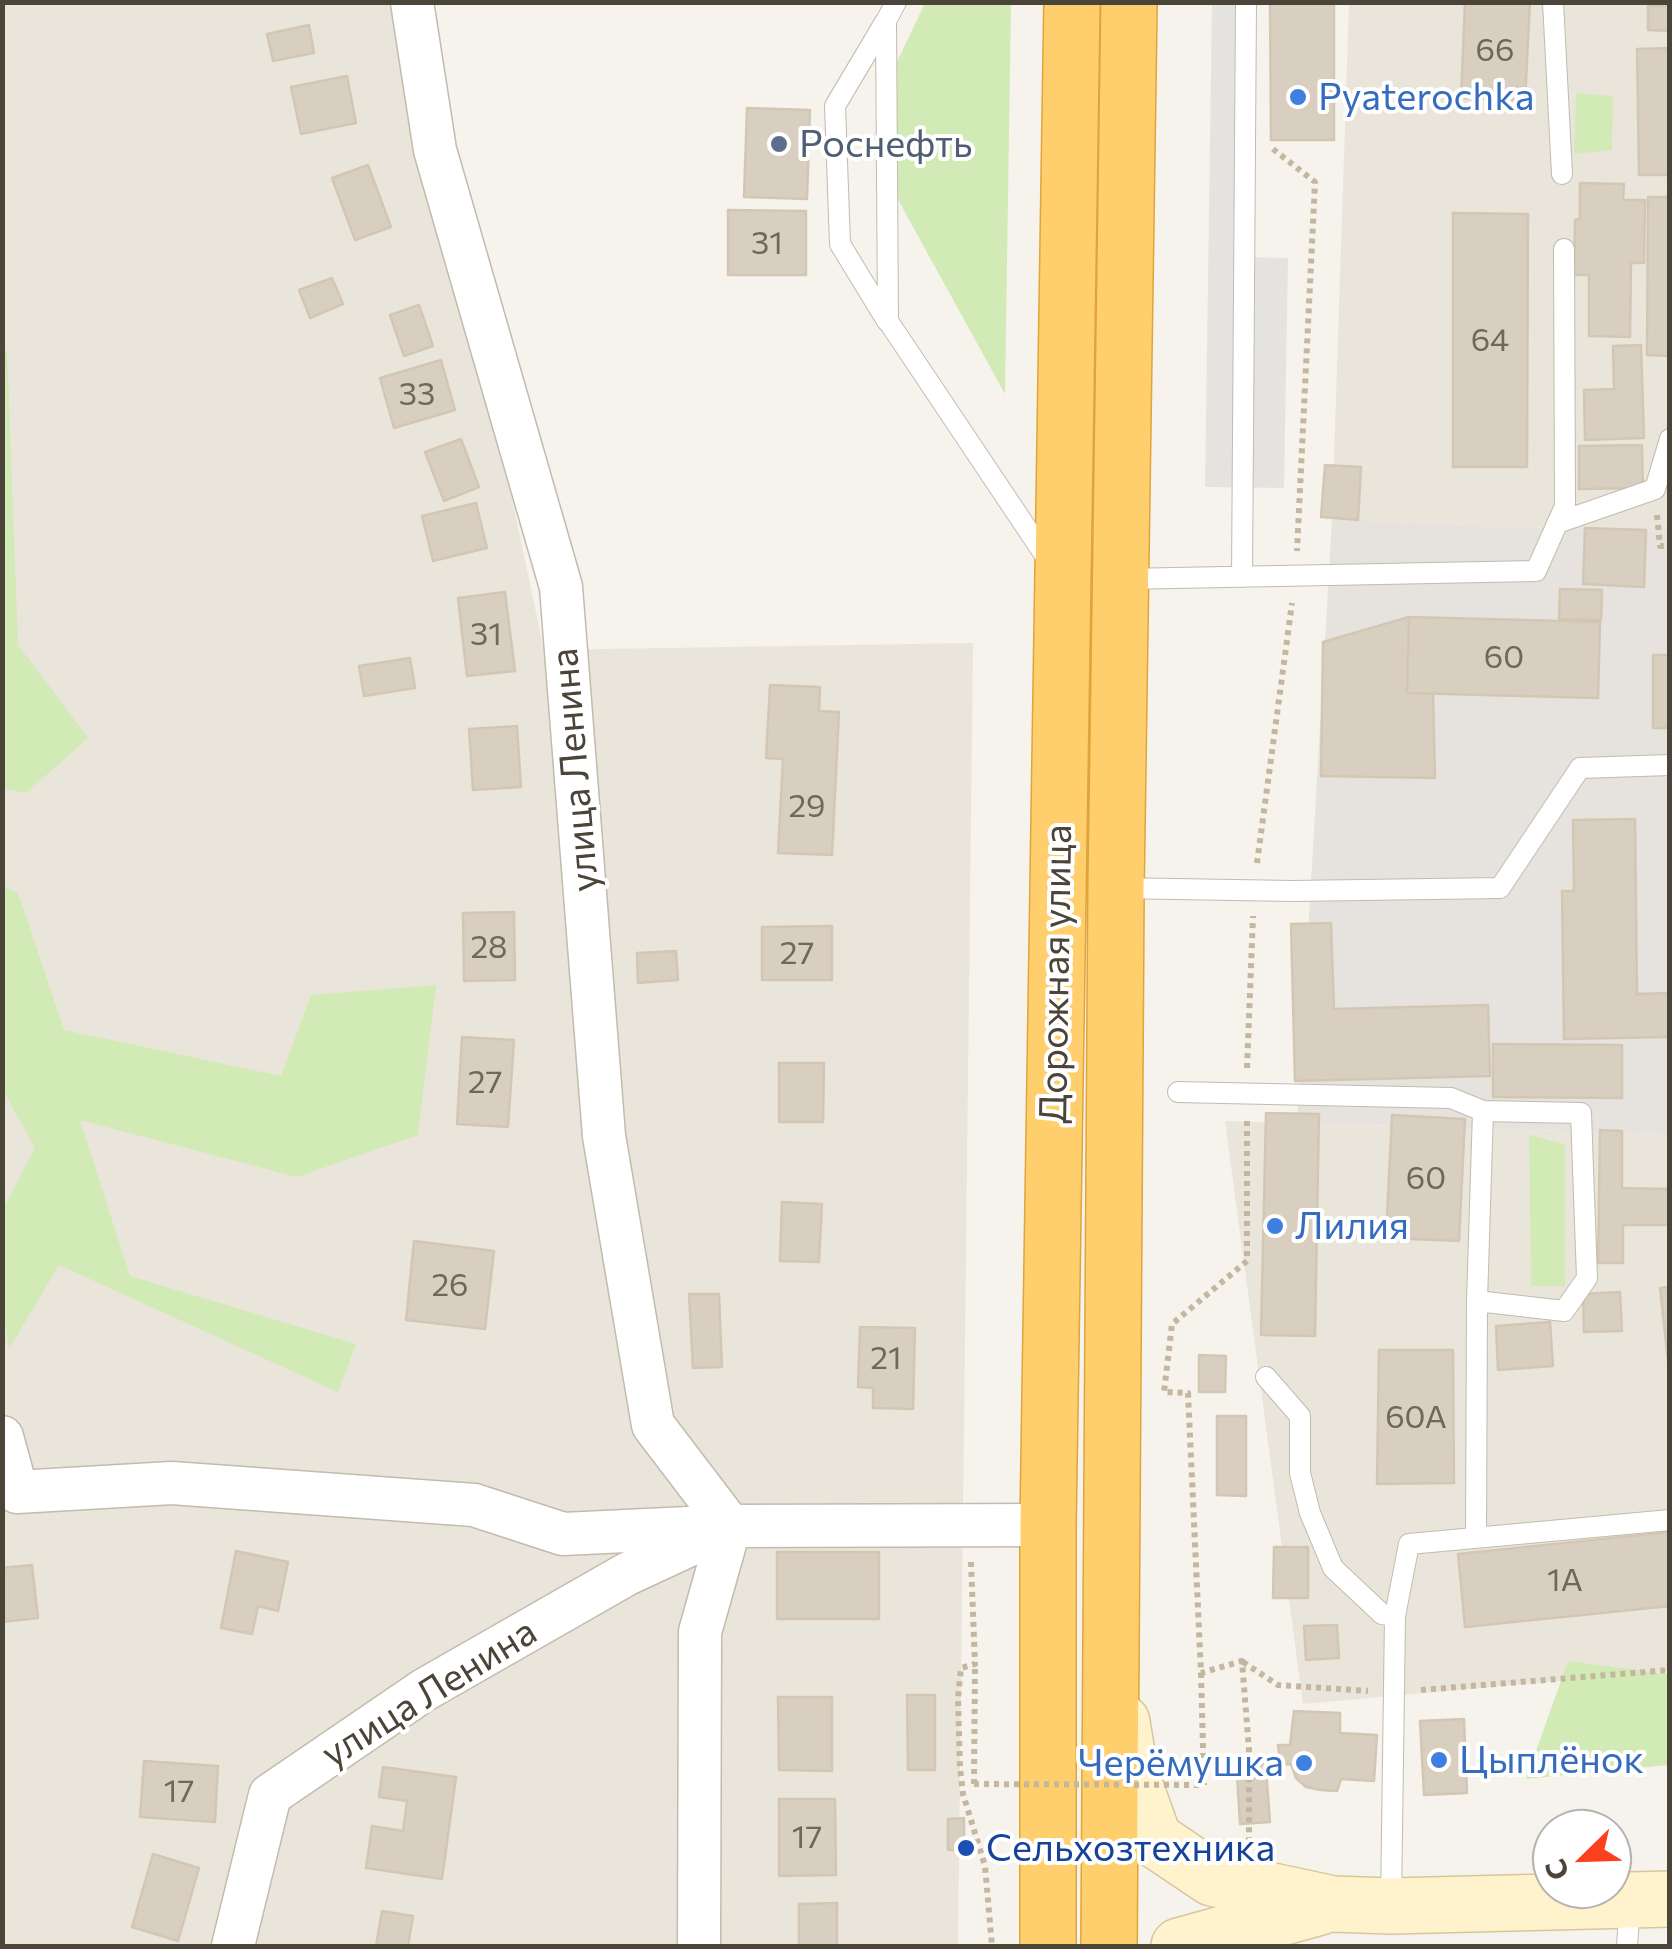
<!DOCTYPE html>
<html>
<head>
<meta charset="utf-8">
<style>
	body { margin:0 }
	#map { position:relative; width:1672px; height:1949px; overflow:hidden; background:#f6f3ec; font-family:Commissioner,sans-serif }
	canvas { display:block }
	.frame { position:absolute; inset:0; border:5px solid #4b4439; pointer-events:none }
	.north { position:absolute; left:1532px; top:1809px; width:100px; height:100px; box-sizing:border-box; background:#fff; border:2px solid #b7b4b0; border-radius:50%; rotate:247deg; font-size:28px; font-weight:700; line-height:40px; text-align:center; color:#4b4439 }
	.north::after { content:''; display:block; margin:auto; width:35px; height:45px; background:#fc3f1d; clip-path:polygon(50% 0,100% 100%,50% 72%,0 100%) }
</style>
</head>
<body>
<div id="map">
<canvas width="1672" height="1949"></canvas>
<div class="frame"></div>
<div class="north">С</div>
</div>
<script>
const ctx = document.querySelector('canvas').getContext('2d');
ctx.lineJoin = 'round';
function fillPath(path, color) { ctx.fillStyle = color; ctx.fill(path, 'evenodd'); }
const toPath = rows => new Path2D(rows.map(r => 'M' + r).join(''));
function trace(path, color, width, dash) { ctx.strokeStyle = color; ctx.lineWidth = width; ctx.lineCap = dash ? 'butt' : 'round'; ctx.setLineDash(dash || []); ctx.stroke(path); }
function write(font, color, halo, rows, align = 'center') {
  ctx.font = font + ' Commissioner,sans-serif'; ctx.lineWidth = 8; ctx.setLineDash([]); ctx.textBaseline = 'middle'; ctx.strokeStyle = halo; ctx.fillStyle = color; for (const [text, x, y, turn = 0] of rows) {
    ctx.save(); ctx.translate(x, y); ctx.rotate((+turn || 0) * Math.PI / 180); ctx.textAlign = isNaN(turn) ? turn : align; if (halo) ctx.strokeText(text, 0, 0); ctx.fillText(text, 0, 0); ctx.restore();
  }
}
const residential = toPath([
	[3,3,407,3,544,650,973,643,958,1946,3,1946],
	[1349,3,1669,3,1669,532,1332,520],
	[1225,1121,1669,1134,1669,1671,1303,1704]
]);
const industrial = toPath([
	[1332,520,1669,532,1669,1134,1297,1123]
]);
const green = toPath([
	[925,3,1011,3,1005,394,896,196,895,66],
	[1576,93,1613,96,1612,150,1574,154],
	[7,350,18,645,88,738,26,793,2,788,2,357],
	[2,886,18,893,64,1030,281,1076,311,995,436,985,418,1135,297,1177,80,1120,130,1276,356,1344,338,1392,59,1265,9,1349,2,1302,3,1210,35,1148,3,1090],
	[1529,1135,1565,1144,1565,1286,1531,1286],
	[1568,1661,1669,1674,1669,1765,1526,1779]
]);
const parking = toPath([
	[1212,3,1246,3,1244,257,1288,258,1284,488,1205,487]
]);
const building = toPath([
	[1270,2,1334,2,1334,140,1271,140,1270,2],
	[1465,2,1530,2,1525,101,1461,98,1465,2],
	[1648,6,1670,6,1670,31,1648,30,1648,6],
	[309,25,314,53,273,61,267,34,309,25],
	[1670,48,1670,175,1639,175,1637,49,1670,48],
	[347,76,356,123,301,134,291,87,347,76],
	[747,108,810,110,807,199,744,197,747,108],
	[368,165,391,227,355,240,332,178,368,165],
	[1580,183,1624,184,1623,200,1645,200,1644,263,1631,263,1630,337,1589,336,1589,275,1574,275,1575,220,1580,219,1580,183],
	[1648,197,1670,197,1670,356,1647,355,1648,197],
	[728,210,806,211,806,275,728,275,728,210],
	[1453,213,1528,214,1527,467,1453,467,1453,213],
	[332,278,343,304,310,318,299,290,332,278],
	[419,305,433,346,404,356,390,315,419,305],
	[1641,345,1644,438,1585,440,1584,390,1614,389,1613,346,1641,345],
	[441,360,455,410,394,428,380,378,441,360],
	[461,439,479,487,444,501,425,452,461,439],
	[1642,445,1643,488,1579,489,1579,446,1642,445],
	[1325,465,1361,467,1358,520,1321,517,1325,465],
	[476,503,487,548,433,561,422,516,476,503],
	[1585,528,1646,530,1644,587,1583,584,1585,528],
	[1560,589,1602,590,1601,620,1559,619,1560,589],
	[505,592,515,671,467,676,458,598,505,592],
	[1409,617,1407,693,1433,694,1435,778,1321,776,1323,642,1409,617],
	[1409,617,1600,622,1598,698,1407,693,1409,617],
	[1653,655,1670,655,1670,728,1653,728,1653,655],
	[410,658,415,688,364,696,359,666,410,658],
	[770,685,820,687,819,711,839,712,832,855,778,853,783,759,766,758,770,685],
	[517,726,521,787,473,790,469,729,517,726],
	[1635,819,1637,994,1670,993,1670,1037,1564,1039,1562,891,1574,891,1573,820,1635,819],
	[514,912,515,980,464,981,463,913,514,912],
	[1331,923,1334,1009,1488,1005,1490,1076,1295,1081,1291,924,1331,923],
	[832,926,832,980,762,980,762,927,832,926],
	[676,951,678,980,638,983,637,953,676,951],
	[462,1037,514,1040,508,1127,457,1124,462,1037],
	[1493,1044,1622,1045,1622,1098,1493,1097,1493,1044],
	[779,1063,824,1063,823,1122,779,1122,779,1063],
	[1266,1113,1319,1114,1315,1336,1261,1335,1266,1113],
	[1392,1115,1465,1119,1459,1241,1386,1238,1392,1115],
	[1600,1130,1622,1131,1622,1188,1670,1189,1670,1225,1623,1225,1623,1263,1598,1263,1600,1130],
	[782,1202,822,1204,819,1262,780,1261,782,1202],
	[414,1241,494,1251,485,1329,406,1320,414,1241],
	[1670,1287,1670,1379,1660,1288,1670,1287],
	[1620,1292,1622,1331,1584,1332,1583,1294,1620,1292],
	[689,1294,719,1294,722,1367,693,1368,689,1294],
	[1550,1322,1553,1366,1498,1370,1496,1326,1550,1322],
	[860,1327,915,1328,913,1409,873,1408,873,1388,858,1387,860,1327],
	[1379,1350,1453,1350,1454,1483,1377,1484,1379,1350],
	[1199,1355,1226,1356,1225,1392,1199,1392,1199,1355],
	[1217,1416,1246,1416,1246,1496,1217,1495,1217,1416],
	[1670,1532,1670,1606,1465,1627,1458,1554,1670,1532],
	[1274,1547,1308,1547,1308,1598,1273,1598,1274,1547],
	[236,1551,288,1562,278,1611,258,1606,252,1634,221,1628,236,1551],
	[777,1552,879,1552,879,1619,777,1619,777,1552],
	[32,1565,38,1618,2,1622,2,1568,32,1565],
	[1337,1625,1339,1658,1306,1660,1304,1626,1337,1625],
	[907,1695,935,1695,935,1770,908,1770,907,1695],
	[778,1697,832,1697,832,1771,779,1770,778,1697],
	[1294,1711,1340,1713,1340,1733,1377,1735,1374,1781,1341,1779,1337,1791,1320,1790,1306,1787,1296,1778,1291,1764,1280,1765,1278,1745,1290,1745,1294,1711],
	[1464,1719,1467,1793,1424,1795,1420,1721,1464,1719],
	[1265,1756,1270,1822,1240,1824,1236,1758,1265,1756],
	[144,1761,218,1766,215,1822,140,1817,144,1761],
	[383,1767,456,1777,442,1879,366,1868,372,1826,403,1831,407,1801,379,1797,383,1767],
	[779,1799,835,1799,836,1875,779,1876,779,1799],
	[964,1818,964,1850,948,1850,948,1819,964,1818],
	[153,1854,199,1868,178,1941,132,1927,153,1854],
	[837,1903,837,1946,799,1946,799,1904,837,1903],
	[382,1911,413,1916,408,1946,376,1946,382,1911]
]);
const path = toPath([
	[1273,149,1315,182,1297,551],
	[1657,515,1660,546,1670,546],
	[1257,863,1292,603],
	[1247,1068,1253,916],
	[1247,1121,1247,1261,1172,1324,1164,1392,1188,1393,1201,1673,1242,1661,1249,1750,1249,1840],
	[971,1562,975,1664,961,1668,958,1698,960,1768,963,1794,985,1866,992,1946],
	[1243,1662,1278,1685,1368,1691],
	[1201,1673,1204,1785],
	[1421,1690,1670,1670],
	[974,1784,975,1664]
]);
const lane = toPath([
	[896,2,886,21,888,321,1050,563],
	[1553,2,1562,174],
	[885,22,835,106,840,244,887,321],
	[1557,523,1655,489,1670,439],
	[1242,577,1246,2],
	[1123,579,1536,571,1565,506,1564,249],
	[1116,888,1293,891,1500,888,1580,768,1670,765],
	[1178,1092,1451,1098,1483,1111],
	[1266,1377,1300,1416,1300,1473,1310,1513,1333,1568,1382,1614,1395,1616],
	[1476,1538,1477,1301,1483,1111,1581,1113,1587,1278,1564,1311,1477,1301],
	[1391,1904,1395,1616,1409,1544,1670,1520],
	[1627,1946,1630,1902]
]);
const street = toPath([
	[412,2,435,150,561,587,604,1136,653,1425,730,1526],
	[2,1437,17,1492],
	[17,1492,172,1483,474,1505,563,1534,730,1526,1048,1525],
	[233,1946,270,1795,424,1690,627,1574,711,1535],
	[699,1946,700,1632,730,1526]
]);
const secondary = toPath([
	[1122,1722,1130,1772,1154,1839,1212,1878,1333,1904,1391,1906,1670,1899],
	[1179,1946,1320,1907]
]);
const highway = toPath([
	[1048,1946,1048,1525,1072,2],
	[1109,1946,1116,888,1129,2]
]);
const pathBridge = toPath([
	[974,1784,1204,1785]
]);
const markers = [
	[1298,97,10,"#3f7fe0"],
	[779,144,10,"#5c6f8a"],
	[1275,1226,10,"#3f7fe0"],
	[1439,1760,10,"#3f7fe0"],
	[1304,1763,10,"#3f7fe0"],
	[966,1848,10,"#1a4fb4"]
];
const numberNames = [
	["66",1495,50],
	["31",767,243],
	["64",1490,340],
	["33",417,394],
	["31",486,634],
	["60",1504,657],
	["29",807,806],
	["28",489,947],
	["27",797,953],
	["27",485,1082],
	["60",1426,1178],
	["26",450,1285],
	["21",886,1358],
	["60А",1416,1417],
	["1А",1565,1580],
	["17",179,1791],
	["17",807,1837]
];
const shopNames = [
	["Pyaterochka",1318,97],
	["Лилия",1295,1226],
	["Цыплёнок",1459,1760],
	["Черёмушка",1284,1763,"right"]
];
const serviceNames = [
	["Роснефть",799,144]
];
const streetNames = [
	["улица Ленина",575,770,-95],
	["Дорожная улица",1056,974,-89],
	["улица Ленина",429,1693,-32]
];
const transitNames = [
	["Сельхозтехника",986,1848]
];
fillPath(residential, '#eae5da');
fillPath(industrial, '#e6e2dd');
fillPath(green, '#d2eab5');
fillPath(parking, '#e5e3e0');
fillPath(building, '#d8cfc1');
trace(building, '#d3c7b4', 2.5);
trace(lane, '#c2bbae', 22);
trace(street, '#c2bbae', 45);
trace(secondary, '#d6c79b', 58);
trace(highway, '#e0a43c', 58);
trace(path, '#c4b79f', 6, [5, 5]);
trace(lane, '#fff', 20);
trace(street, '#fff', 42);
trace(secondary, '#fff3cd', 55);
trace(highway, '#ffcf6e', 55);
trace(pathBridge, '#c4b79f', 6, [5, 5]);
for (const [x, y, r, color] of markers) { const dot = new Path2D(); dot.arc(x, y, r, 0, 2 * Math.PI); ctx.fillStyle = color; ctx.fill(dot); trace(dot, '#fff', 4); }
write('32px', '#6e675b', null, numberNames);
write('38px', '#366cbe', '#fff', shopNames, 'left');
write('38px', '#4e5e75', '#fff', serviceNames, 'left');
write('38px', '#4b4439', '#fff', streetNames);
write('38px', '#164399', '#fff', transitNames, 'left');
</script>
</body>
</html>
